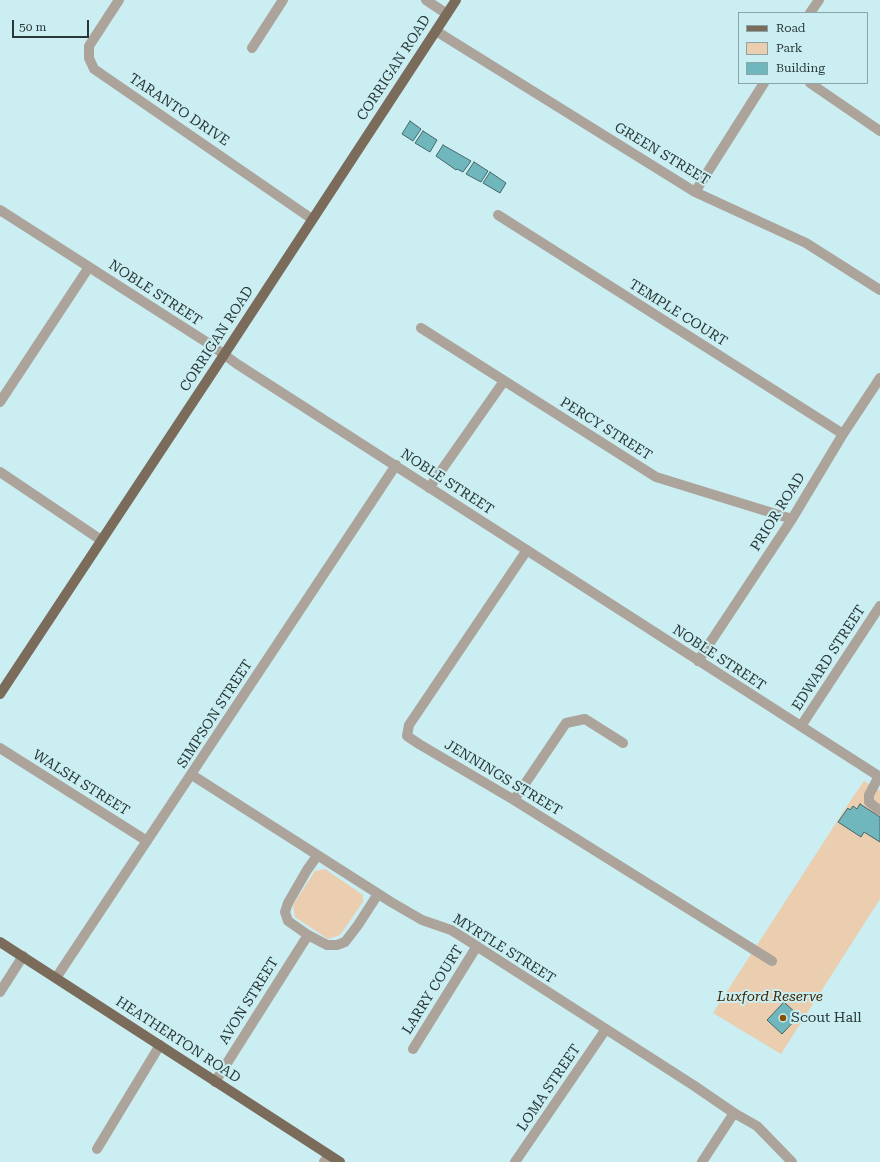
<!DOCTYPE html>
<html>
<head>
<meta charset="utf-8">
<style>
	body { margin:0 }
	#map { position:relative; width:880px; height:1162px; overflow:hidden; background:#caeef1; font-family:"Roboto Serif",serif }
	canvas { display:block }
	.legend { position:absolute; left:738px; top:12px; width:130px; height:72px; box-sizing:border-box; background:#caeef1; border:1px solid #8aa5a7; margin:0; padding:5px 7px; list-style:none; font-size:12px; color:#293738 }
	.legend li { display:flex; align-items:center; gap:8px; height:20px }
	.legend b { width:20px; border:1px solid #8aa5a7 }
	.scale { position:absolute; left:12px; top:20px; width:77px; height:18px; box-sizing:border-box; border:2px solid #293738; border-top:0; padding-left:5px; font-size:12px; line-height:14px; white-space:nowrap; color:#293738; -webkit-text-stroke:3px #caeef1; paint-order:stroke }
</style>
</head>
<body>
<div id="map">
<canvas width="880" height="1162"></canvas>
<ul class="legend">
<li><b style="height:5px;background:#7b6b5b"></b>Road</li>
<li><b style="height:11px;background:#ebcdb0"></b>Park</li>
<li><b style="height:11px;background:#70b7bd"></b>Building</li>
</ul>
<div class="scale">50 m</div>
</div>
<script>
const ctx = document.querySelector('canvas').getContext('2d');
ctx.lineJoin = 'round';
function fillPath(path, color) { ctx.fillStyle = color; ctx.fill(path, 'evenodd'); }
const toPath = rows => new Path2D(rows.map(r => 'M' + r).join(''));
function trace(path, color, width, dash) { ctx.strokeStyle = color; ctx.lineWidth = width; ctx.lineCap = dash ? 'butt' : 'round'; ctx.setLineDash(dash || []); ctx.stroke(path); }
function write(font, color, halo, rows, align = 'center') {
  ctx.font = font + ' "Roboto Serif",serif'; ctx.lineWidth = 4; ctx.setLineDash([]); ctx.textBaseline = 'middle'; ctx.strokeStyle = halo; ctx.fillStyle = color; for (const [text, x, y, turn = 0] of rows) {
    ctx.save(); ctx.translate(x, y); ctx.rotate((+turn || 0) * Math.PI / 180); ctx.textAlign = isNaN(turn) ? turn : align; if (halo) ctx.strokeText(text, 0, 0); ctx.fillText(text, 0, 0); ctx.restore();
  }
}
const green = toPath([
	[864,781,880,791,880,899,781,1054,713,1013,849,803],
	[325,869,363,895,363,902,340,935,328,939,295,917,293,905,315,871]
]);
const building = toPath([
	[410,121,421,129,413,141,402,134,410,121],
	[423,131,437,140,430,152,415,143,423,131],
	[443,145,471,161,463,172,457,169,456,170,436,156,443,145],
	[474,162,488,171,481,182,466,174,474,162],
	[490,172,506,183,500,193,483,183,490,172],
	[860,804,880,817,880,842,864,832,861,837,838,822,848,808,850,810,853,806,857,809,860,804],
	[784,1002,799,1016,782,1034,767,1020,784,1002]
]);
const minor = toPath([
	[119,0,89,46,89,58,94,69,312,219],
	[426,0,447,14],
	[810,13,819,0],
	[436,31,695,192,806,243,880,290],
	[252,48,283,0],
	[810,83,880,131],
	[695,192,764,83],
	[0,210,211,345,237,364,880,777],
	[498,215,843,434],
	[421,328,656,477,792,519],
	[0,402,89,267],
	[0,472,101,540],
	[429,488,504,381],
	[527,550,409,725,407,736,419,744,514,800,772,961],
	[698,661,792,519,843,434,880,378],
	[801,726,880,606],
	[0,748,147,841],
	[192,775,391,902,422,920,451,930,464,938,693,1085,734,1113,757,1126,792,1162],
	[879,776,869,795,869,802,880,811],
	[514,800,566,723,585,719,623,743],
	[308,935,288,921,285,912,288,903,307,870,317,856],
	[56,978,396,465],
	[0,992,23,956],
	[413,1049,477,946],
	[215,1082,308,935,327,945,337,945,345,942,358,925,378,894],
	[97,1149,160,1045],
	[324,1162,329,1155],
	[515,1162,606,1029],
	[702,1162,734,1113]
]);
const major = toPath([
	[0,694,216,367,456,0],
	[0,942,340,1162]
]);
const markers = [
	[783,1018,4,"#874f00"]
];
const streetNames = [
	["CORRIGAN ROAD",394,68,-57],
	["TARANTO DRIVE",179,110,34],
	["GREEN STREET",662,154,31],
	["NOBLE STREET",155,293,33],
	["TEMPLE COURT",678,313,32],
	["CORRIGAN ROAD",217,339,-57],
	["PERCY STREET",606,429,32],
	["NOBLE STREET",447,482,33],
	["PRIOR ROAD",778,512,-58],
	["NOBLE STREET",719,658,33],
	["EDWARD STREET",829,658,-57],
	["SIMPSON STREET",215,714,-57],
	["JENNINGS STREET",503,778,31],
	["WALSH STREET",81,783,32],
	["MYRTLE STREET",504,949,32],
	["LARRY COURT",433,990,-58],
	["AVON STREET",249,1001,-58],
	["HEATHERTON ROAD",178,1040,33],
	["LOMA STREET",549,1088,-56]
];
const parkNames = [
	["Luxford Reserve",770,997]
];
const poiNames = [
	["Scout Hall",791,1018]
];
fillPath(green, '#ebcdb0');
fillPath(building, '#70b7bd');
trace(building, '#466669', 1);
trace(minor, '#aca39a', 10);
trace(major, '#7b6b5b', 10);
for (const [x, y, r, color] of markers) { const dot = new Path2D(); dot.arc(x, y, r, 0, 2 * Math.PI); ctx.fillStyle = color; ctx.fill(dot); trace(dot, '#caeef1', 1.5); }
write('14px', '#293738', '#caeef1', streetNames);
write('italic 14px', '#412504', '#caeef1', parkNames);
write('14px', '#293738', '#caeef1', poiNames, 'left');
</script>
</body>
</html>
